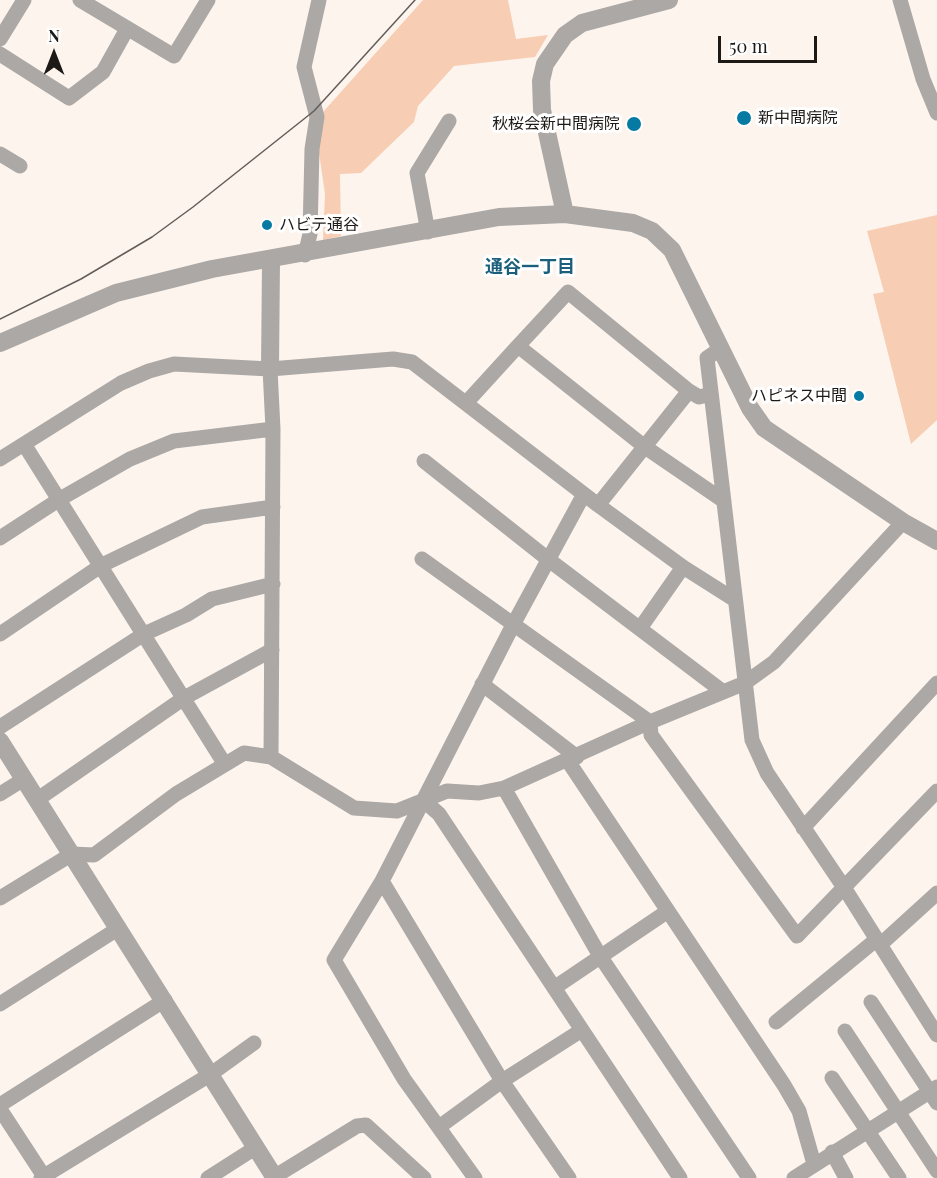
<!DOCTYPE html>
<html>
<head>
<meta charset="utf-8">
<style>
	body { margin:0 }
	#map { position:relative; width:937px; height:1178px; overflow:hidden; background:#fdf4ee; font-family:"Playfair Display",serif }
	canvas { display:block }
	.north { position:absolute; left:24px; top:24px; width:60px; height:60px; -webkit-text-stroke:4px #fff; paint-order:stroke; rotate:0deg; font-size:16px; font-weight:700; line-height:24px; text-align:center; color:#1d1917 }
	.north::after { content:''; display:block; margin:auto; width:21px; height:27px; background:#1d1917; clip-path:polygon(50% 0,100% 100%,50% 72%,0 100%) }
	.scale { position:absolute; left:718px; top:36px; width:99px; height:27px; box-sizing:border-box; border:3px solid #1d1917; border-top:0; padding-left:8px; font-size:18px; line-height:21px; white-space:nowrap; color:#1d1917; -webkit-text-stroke:4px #fff; paint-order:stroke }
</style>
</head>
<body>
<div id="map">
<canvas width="937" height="1178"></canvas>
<div class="north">N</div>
<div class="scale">50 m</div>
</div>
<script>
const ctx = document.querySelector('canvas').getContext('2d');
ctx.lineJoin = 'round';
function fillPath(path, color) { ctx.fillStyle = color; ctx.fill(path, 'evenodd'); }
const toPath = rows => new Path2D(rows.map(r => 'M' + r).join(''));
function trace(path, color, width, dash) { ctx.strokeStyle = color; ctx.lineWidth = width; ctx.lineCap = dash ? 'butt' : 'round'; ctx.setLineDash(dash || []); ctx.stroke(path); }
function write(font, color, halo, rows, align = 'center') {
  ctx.font = font + ' "Playfair Display","Noto Sans JP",serif'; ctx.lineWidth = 6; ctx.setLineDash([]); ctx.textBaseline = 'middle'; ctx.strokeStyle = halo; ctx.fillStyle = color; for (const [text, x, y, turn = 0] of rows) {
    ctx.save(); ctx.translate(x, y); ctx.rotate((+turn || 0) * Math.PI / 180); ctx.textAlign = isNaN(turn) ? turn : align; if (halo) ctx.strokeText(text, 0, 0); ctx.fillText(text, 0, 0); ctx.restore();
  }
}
const green = toPath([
	[423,0,508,0,516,39,548,35,535,57,454,66,418,106,414,122,361,173,340,174,341,236,323,240,325,194,318,146,323,112],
	[937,215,937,420,911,444,873,294,884,292,867,231]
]);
const minor = toPath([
	[80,0,174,56,208,0],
	[900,0,923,79,937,113],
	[0,39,24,0],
	[0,54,69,98,103,72,127,29],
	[0,154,20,166],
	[428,232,417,173,449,121],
	[305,255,310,234,312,149,317,117,304,67,319,0],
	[518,346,568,292,689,391],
	[720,349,707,358,752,740,767,773,845,889,937,1035],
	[270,369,273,429,271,757],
	[466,403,518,346,645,447,724,501],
	[24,444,224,763],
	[0,459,121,383,149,371,174,364,270,369,393,359,412,362,598,505,683,567,735,600],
	[424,461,549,560,722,691],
	[598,505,689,391,699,397,711,394],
	[0,538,60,499,130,459,174,441,273,429],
	[422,559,650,722,651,735,797,936,937,791],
	[641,627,683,567],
	[0,634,102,565,202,517,273,507],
	[482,684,577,757],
	[0,727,144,634,186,615,212,599,273,584],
	[568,761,784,1085,799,1111,814,1164],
	[504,788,600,956,749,1178],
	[0,794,24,779],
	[38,799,184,698,272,650],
	[423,800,439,814,680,1178],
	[803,828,937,683],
	[382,881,502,1081,569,1178],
	[0,898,72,854,94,855,176,794,244,753,271,757,354,808,397,811,447,791,479,793,504,788,650,722,745,683,774,662,903,522],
	[881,944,937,893],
	[554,988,668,911],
	[871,1002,937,1103],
	[0,1004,119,928],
	[776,1022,877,939],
	[845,1031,937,1171],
	[832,1078,899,1178],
	[0,1105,165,1000],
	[0,1109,45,1178],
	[439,1127,502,1081,582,1030],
	[832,1152,846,1178],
	[274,1177,357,1126,366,1125,424,1178],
	[41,1178,211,1074,254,1043],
	[208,1178,255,1148],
	[475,1178,404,1079,334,960,382,881,514,623,584,494],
	[794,1178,937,1087]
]);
const tertiary = toPath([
	[565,214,542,110,541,81,545,64,565,35,582,23,669,0],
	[0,343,116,293,212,269,499,217,565,214,633,223,652,231,672,250,750,408,764,428,903,522,937,541],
	[270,369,271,261],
	[0,741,275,1178]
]);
const tram = toPath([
	[0,319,81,279,152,237,193,207,314,111,415,0]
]);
const markers = [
	[744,118,8,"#067aa2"],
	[634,124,8,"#067aa2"],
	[267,225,6,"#067aa2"],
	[859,396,6,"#067aa2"]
];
const poiNames = [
	["新中間病院",758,118],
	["秋桜会新中間病院",620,124,"right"],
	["ハビテ通谷",279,225],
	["ハピネス中間",847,396,"right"]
];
const neighbourhoodNames = [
	["通谷一丁目",530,267]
];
fillPath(green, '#f7ceb3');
trace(minor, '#aca8a5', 15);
trace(tertiary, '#aca8a5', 18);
trace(tram, '#635d5a', 1.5);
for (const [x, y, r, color] of markers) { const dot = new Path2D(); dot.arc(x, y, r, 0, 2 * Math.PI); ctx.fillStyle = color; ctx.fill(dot); trace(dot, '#fff', 2); }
write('16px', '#1d1917', '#fff', poiNames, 'left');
write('bold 18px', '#1c5f7c', '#fff', neighbourhoodNames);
</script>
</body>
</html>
